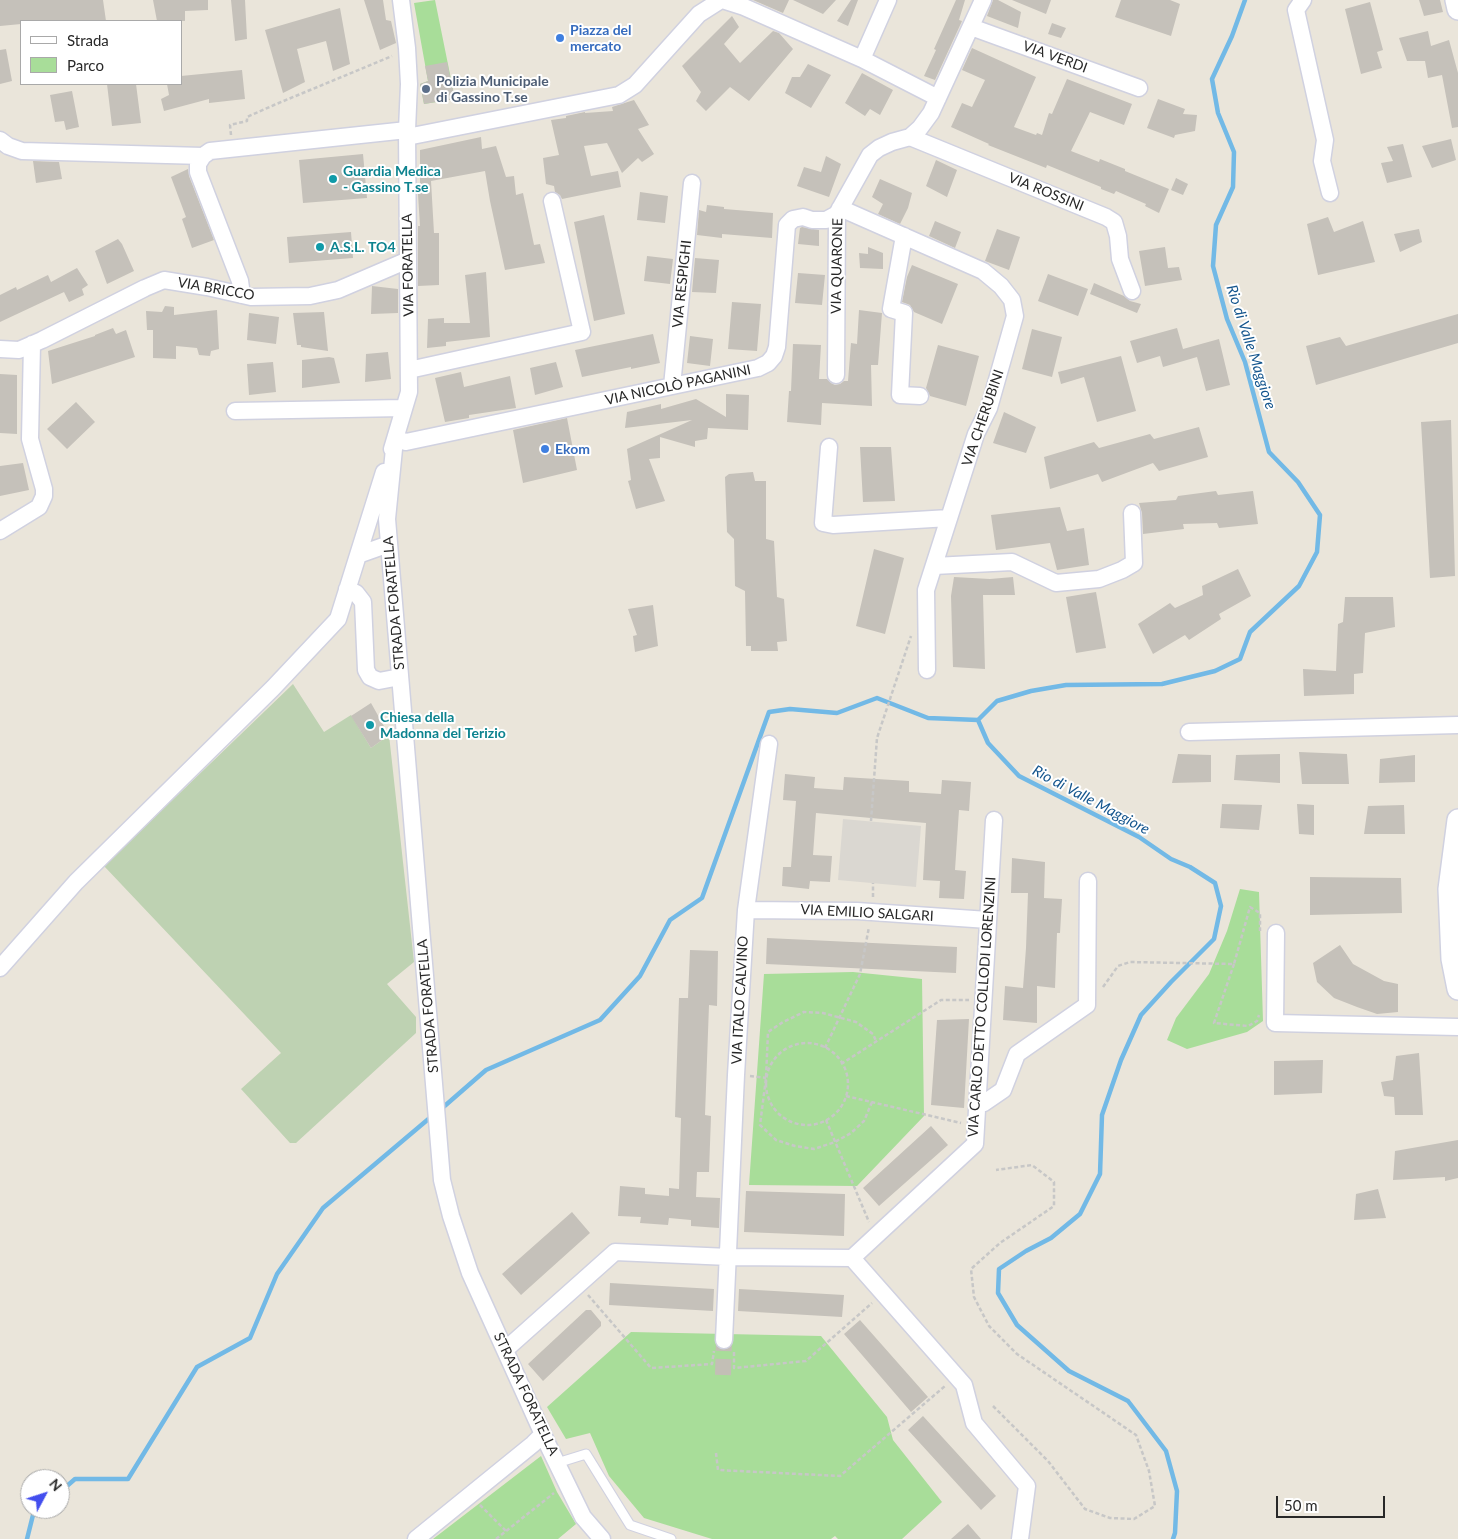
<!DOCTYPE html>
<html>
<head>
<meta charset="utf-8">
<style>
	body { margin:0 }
	#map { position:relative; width:1458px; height:1539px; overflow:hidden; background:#eae5da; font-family:Lato,sans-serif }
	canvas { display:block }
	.legend { position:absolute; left:20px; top:20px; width:162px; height:65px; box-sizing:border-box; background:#fff; border:1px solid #a9a9a9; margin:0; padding:6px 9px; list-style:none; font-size:15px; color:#282828 }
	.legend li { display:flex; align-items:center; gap:10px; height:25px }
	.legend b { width:25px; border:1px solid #a9a9a9 }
	.north { position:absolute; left:20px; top:1469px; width:50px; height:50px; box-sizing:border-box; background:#fff; border:1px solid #a9a9a9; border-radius:50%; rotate:50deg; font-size:14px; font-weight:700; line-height:20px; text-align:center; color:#282828 }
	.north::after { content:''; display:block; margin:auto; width:18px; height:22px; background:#434eee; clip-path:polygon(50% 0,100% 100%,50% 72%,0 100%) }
	.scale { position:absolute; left:1276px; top:1496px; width:109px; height:22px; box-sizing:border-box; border:2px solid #282828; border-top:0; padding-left:6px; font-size:15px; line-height:18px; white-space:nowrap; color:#282828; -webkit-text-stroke:4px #fff; paint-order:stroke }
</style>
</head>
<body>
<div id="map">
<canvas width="1458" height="1539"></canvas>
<ul class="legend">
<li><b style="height:6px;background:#fff"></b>Strada</li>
<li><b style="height:14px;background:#a8dd99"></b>Parco</li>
</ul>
<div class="north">N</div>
<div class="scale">50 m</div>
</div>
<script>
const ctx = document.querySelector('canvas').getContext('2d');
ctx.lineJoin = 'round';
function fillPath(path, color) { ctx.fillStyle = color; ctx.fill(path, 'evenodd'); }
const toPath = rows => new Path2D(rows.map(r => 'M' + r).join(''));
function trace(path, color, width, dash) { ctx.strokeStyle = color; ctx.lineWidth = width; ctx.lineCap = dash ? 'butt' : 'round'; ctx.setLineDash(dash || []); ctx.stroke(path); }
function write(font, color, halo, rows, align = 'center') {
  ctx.font = font + ' Lato,sans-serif'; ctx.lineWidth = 4; ctx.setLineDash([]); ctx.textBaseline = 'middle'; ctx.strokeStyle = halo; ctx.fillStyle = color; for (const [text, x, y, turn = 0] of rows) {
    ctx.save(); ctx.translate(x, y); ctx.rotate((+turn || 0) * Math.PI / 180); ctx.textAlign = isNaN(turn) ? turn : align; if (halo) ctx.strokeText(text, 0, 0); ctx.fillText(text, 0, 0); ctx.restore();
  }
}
const green = toPath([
	[435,0,455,99,424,104,420,84,428,81,414,3],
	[1240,889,1259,892,1263,1021,1247,1032,1187,1049,1167,1040,1176,1018,1209,974,1227,931],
	[853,972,922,979,924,1116,857,1186,749,1185,764,974],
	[631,1332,821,1336,887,1417,893,1440,942,1502,902,1539,838,1539,835,1536,831,1539,712,1539,644,1518,609,1476,590,1433,566,1439,547,1407],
	[541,1456,557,1492,576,1524,558,1539,433,1539]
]);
const cemetery = toPath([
	[293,684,324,732,351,715,371,748,389,735,414,962,387,984,416,1017,416,1033,296,1143,290,1143,241,1089,281,1053,104,866]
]);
const plaza = toPath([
	[843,819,921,826,916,887,838,880]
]);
const stream = toPath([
	[440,1110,486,1070,600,1020,640,976,670,920,702,898,769,712,790,709,837,713,877,698,928,718,978,720],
	[60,1492,75,1479,128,1479,197,1367,250,1338,277,1274,323,1208,432,1116],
	[27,1539,33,1515,40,1509],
	[1173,1539,1175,1533,1177,1491,1166,1451,1128,1401,1069,1371,1017,1325,998,1293,999,1269,1026,1251,1051,1238,1080,1214,1100,1174,1102,1115,1121,1060,1141,1015,1171,982,1214,939,1221,906,1215,883,1190,867,1171,859,1139,837,1019,776,988,743,978,720,997,701,1031,691,1066,685,1162,684,1215,671,1240,659,1250,632,1299,586,1317,552,1320,515,1298,482,1269,452,1245,362,1227,319,1213,266,1216,225,1233,187,1234,152,1218,113,1212,79,1232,36,1245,0]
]);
const building = toPath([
	[0,0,103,0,106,21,21,21,21,24,0,26],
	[153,0,208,0,208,10,185,11,185,21,157,21],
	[231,0,245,0,247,39,235,41],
	[364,0,383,0,386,20,391,21,396,43,380,50],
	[753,0,789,0,783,13],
	[793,0,836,0,823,14],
	[851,0,858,0,848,26,837,21],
	[956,0,965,0,959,20,962,21,935,80,924,76,936,50,934,49],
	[993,0,998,0,1021,12,1018,28,987,16],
	[1012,0,1051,0,1046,14],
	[1121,0,1170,0,1180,4,1171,36,1115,17],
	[1419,0,1440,0,1443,12,1424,16],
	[1370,2,1383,50,1377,52,1382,68,1361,74,1345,9],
	[340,8,350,64,333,71,326,41,297,49,305,82,283,93,265,30],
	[732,16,739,27,724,44,740,63,773,31,779,33,793,49,749,101,730,87,706,111,696,101,701,92,682,66],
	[1052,23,1066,28,1061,38,1048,34],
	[1428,31,1431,46,1449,40,1458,73,1458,127,1452,128,1442,75,1428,78,1425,61,1407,61,1399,38],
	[972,48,1036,77,1014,127,1036,135,1037,133,1042,135,1049,113,1052,114,1067,79,1132,104,1124,125,1090,112,1071,151,1099,162,1100,159,1125,169,1125,171,1169,189,1159,213,1145,206,1146,204,1116,191,1114,194,1101,189,1101,187,1047,165,1046,168,988,145,989,144,951,127,962,103,972,107,985,80,962,70],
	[6,49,12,81,0,84,0,50],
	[447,62,455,99,424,104,420,84,428,81,425,66],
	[808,64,831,75,811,108,785,93,792,77,800,77],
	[242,70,245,99,209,103,209,99,164,111,161,99,169,95,167,84,181,84,181,76],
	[862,73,893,90,880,115,870,109,865,116,845,103],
	[107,84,136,84,141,123,112,126],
	[72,91,79,127,66,130,64,121,55,122,50,95],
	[1158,99,1185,109,1183,114,1197,115,1195,131,1175,135,1174,138,1147,128],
	[634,100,649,125,638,129,654,154,642,162,638,158,622,173,607,143,584,146,591,176,618,171,621,187,562,199,560,195,555,192,554,186,546,184,543,158,559,155,551,120,566,118,566,116,585,112,585,113,613,111,612,107],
	[481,137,482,149,496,146,506,177,514,176,516,195,523,193,534,245,540,244,545,263,505,270,490,201,485,171,431,181,434,233,439,233,439,285,418,286,418,226,420,226,418,194,420,194,420,150],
	[1451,139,1456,160,1432,168,1422,146],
	[1403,144,1412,177,1387,183,1381,163,1393,161,1387,147],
	[363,154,367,198,303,203,299,160],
	[826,156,841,164,829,197,797,186,804,167,821,172],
	[936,160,957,170,947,197,926,186],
	[33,161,59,162,62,179,36,183],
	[188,169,189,176,214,240,192,248,182,219,186,217,171,177],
	[1176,178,1188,184,1183,195,1171,190],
	[880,179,912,193,908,208,900,224,878,214,883,204,872,197],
	[640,192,668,196,665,223,637,220],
	[707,205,724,207,724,209,773,213,772,238,722,234,722,238,697,235,699,210,706,212],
	[604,215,625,314,594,321,574,222],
	[1328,217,1334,232,1363,221,1375,262,1318,275,1307,224],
	[935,221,961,232,955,248,929,236],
	[802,227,819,230,819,246,798,244,800,228],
	[997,229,1020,237,1009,270,985,261],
	[1419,229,1422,242,1400,252,1394,234],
	[351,232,353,258,289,263,287,237],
	[118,239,122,244,134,271,107,284,95,251],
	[868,247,883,253,883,269,860,268,859,253,868,254],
	[1165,247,1168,268,1179,267,1182,280,1145,286,1139,251],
	[647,256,673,259,670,284,644,281],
	[695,258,719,260,716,293,692,292],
	[912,265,958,284,942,324,914,312,910,305,902,302,907,277],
	[77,268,88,285,82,289,84,295,69,302,64,292,0,322,0,295,16,287,17,290,48,275,51,282],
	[486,272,490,337,446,342,446,346,427,348,428,319,444,318,444,323,470,323,465,275],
	[798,273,825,275,822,305,795,303],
	[1048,274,1088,289,1078,316,1038,301],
	[1094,283,1124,296,1130,301,1141,304,1137,313,1090,294],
	[372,286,398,289,398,313,371,314],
	[732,302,761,304,757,351,728,349],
	[165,306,174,307,174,315,217,310,219,349,211,351,210,356,199,355,197,348,176,346,176,359,153,358,153,330,147,330,146,311,162,312],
	[859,310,882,313,878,365,871,365,872,406,822,403,821,425,787,422,789,391,791,391,793,344,821,345,819,379,827,379,831,383,835,385,840,384,844,381,848,381,851,343,857,344],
	[324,312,328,351,301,347,301,345,297,345,293,313],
	[249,313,279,317,276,344,247,340],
	[1458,314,1458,343,1316,385,1306,346,1340,337,1346,346],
	[113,328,116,334,126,330,135,357,52,384,48,351,95,336,95,335],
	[1177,328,1183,349,1219,339,1230,385,1206,391,1197,357,1163,367,1160,356,1137,363,1130,341],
	[1032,329,1062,337,1052,377,1022,369],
	[653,334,660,363,631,369,631,367,582,377,575,350],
	[690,336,713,339,710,366,687,363],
	[938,345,979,356,966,406,930,396,926,388],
	[388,352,391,379,365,382,366,354],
	[1121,356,1136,411,1097,422,1084,377,1061,384,1058,372],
	[329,357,334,358,340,383,302,388,302,360],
	[273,362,276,392,249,395,247,364],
	[556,362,563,387,535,395,530,368],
	[461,372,464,387,510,376,516,408,469,415,469,418,445,422,435,378],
	[0,374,17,375,17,434,0,433],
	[726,394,749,395,748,430,708,428,707,439,695,441,695,447,660,437,660,458,649,459,665,501,636,509,628,481,631,480,627,449,692,420,625,428,627,412,661,404,661,409,696,399,726,417],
	[76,402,95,422,67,449,47,429],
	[1004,412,1036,427,1026,453,993,443],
	[567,418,577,470,523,483,513,430],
	[1451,420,1455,576,1430,578,1421,422],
	[1199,427,1208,457,1159,471,1153,463,1102,482,1098,474,1050,489,1044,457,1094,442,1099,448,1150,434,1154,439],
	[860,447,891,447,895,501,863,502],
	[23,463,29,490,0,496,0,466],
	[753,472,755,481,766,481,766,539,774,541,777,597,784,599,787,641,777,642,778,651,751,651,751,646,746,646,745,591,735,586,734,539,727,532,725,477,729,474],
	[1216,491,1218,495,1253,491,1258,524,1219,528,1217,523,1183,524,1184,529,1143,534,1142,513,1139,503,1176,500,1178,496],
	[1060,507,1067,531,1084,528,1089,565,1057,570,1050,543,996,550,991,515],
	[874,549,904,558,885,634,856,626],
	[1238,569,1251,596,1219,614,1221,619,1189,640,1185,635,1153,654,1138,624,1170,603,1175,608,1203,595,1202,586],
	[954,577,990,579,1013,577,1015,595,983,595,985,669,953,667,951,596],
	[1096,592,1106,648,1076,653,1066,597],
	[1345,597,1393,597,1395,627,1365,633,1363,673,1354,674,1354,694,1304,696,1303,669,1336,671,1338,624,1343,622],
	[653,605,658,646,635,652,633,636,637,635,628,609],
	[371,703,389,735,371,748,351,716],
	[1299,752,1347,754,1349,784,1302,784],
	[1178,754,1211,755,1211,782,1172,783],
	[1280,754,1280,783,1234,780,1236,755],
	[1415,755,1415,782,1379,783,1380,759],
	[785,774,815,777,814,788,843,790,844,777,909,781,909,792,941,794,942,780,971,782,969,811,959,810,955,870,966,871,964,899,939,898,940,881,923,880,926,823,816,813,813,855,832,856,830,882,810,881,809,889,782,886,783,867,791,867,796,801,783,800],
	[1222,804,1262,805,1259,830,1220,828],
	[1297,804,1314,805,1314,835,1299,834],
	[1404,805,1405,834,1364,834,1368,806],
	[1012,858,1045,862,1044,898,1062,899,1060,933,1057,933,1055,988,1037,986,1037,1023,1003,1020,1005,986,1023,988,1026,948,1028,893,1011,893],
	[1310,877,1401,878,1402,913,1310,915],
	[767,938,957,947,956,973,766,964],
	[1340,945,1353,964,1384,981,1398,984,1398,1012,1377,1014,1357,1007,1334,998,1317,982,1313,963],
	[690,950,718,951,717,1006,709,1005,705,1115,711,1116,709,1172,697,1172,696,1197,720,1198,719,1228,691,1226,691,1220,669,1218,668,1225,640,1223,641,1217,618,1216,620,1186,645,1188,645,1194,669,1196,669,1188,679,1189,681,1118,675,1117,679,998,688,998],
	[969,1019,964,1108,931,1105,937,1020],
	[1419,1053,1423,1115,1395,1115,1394,1097,1384,1096,1381,1082,1393,1080,1396,1056],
	[1323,1060,1322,1093,1274,1095,1274,1061],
	[931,1126,948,1145,879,1206,863,1188],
	[1458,1140,1458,1178,1445,1181,1445,1177,1393,1180,1395,1151],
	[1378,1189,1386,1218,1354,1220,1356,1194],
	[746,1191,845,1194,844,1236,744,1232],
	[572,1212,590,1233,521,1295,502,1274],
	[610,1283,714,1289,713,1311,609,1305],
	[739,1289,844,1295,842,1317,738,1311],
	[586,1310,591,1310,601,1322,601,1326,543,1381,528,1364],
	[860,1320,928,1397,911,1412,844,1334],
	[923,1416,996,1496,981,1510,908,1430],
	[968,1524,981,1539,951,1539]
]);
const minorTunnel = toPath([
	[723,1375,724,1340]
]);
const path = toPath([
	[231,135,230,125,247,121,247,117,274,105,392,56],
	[871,821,877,738,911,636],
	[873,897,873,883],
	[1234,964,1214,1023,1248,1026,1257,1021,1259,1015],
	[1103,987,1118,966,1130,962,1234,964,1250,907,1260,913,1260,931],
	'766 1084a41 41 0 1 1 82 0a41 41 0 1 1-82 0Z',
	[825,1048,860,974,869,927],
	[841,1064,941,1000,969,1000],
	[750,1076,766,1078],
	[846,1096,961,1123],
	[872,1102,864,1121,851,1133,835,1142,814,1149,795,1146,776,1140,760,1125,766,1078,768,1032,783,1022,804,1012,823,1013,856,1022,873,1034,876,1041],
	[826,1120,869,1222],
	[588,1295,651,1368,712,1364,714,1351],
	[734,1352,734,1368,806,1361,872,1303],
	[993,1406,1048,1461,1085,1509,1110,1518,1134,1519,1155,1506,1149,1471,1136,1435,1017,1354,989,1326,974,1297,971,1269,1000,1243,1054,1206,1054,1182,1032,1165,996,1170],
	[716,1453,718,1470,840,1476,945,1386],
	[480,1505,506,1531],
	[496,1539,554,1493]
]);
const service = toPath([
	[557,1463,586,1454,630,1525,671,1539]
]);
const minor = toPath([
	[722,0,744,7,862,59,938,98],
	[1303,0,1296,10,1325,140,1322,161,1330,193],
	[971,27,1139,88],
	[862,59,888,0],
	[407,137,619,95,635,85,699,14,721,0],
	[910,137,1106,217,1114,222,1118,236,1120,259,1132,291],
	[0,140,8,146,22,151,203,156],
	[840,208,983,271,1001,286,1012,300,1015,316,989,408,976,434,926,590,927,670],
	[904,236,891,309,904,313,900,395,920,396],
	[242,295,240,281,198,172,198,164,203,156,210,151,407,130],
	[0,349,19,350,42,340,145,288,164,280,207,287,251,297,310,296,338,290,408,260],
	[409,370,582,332,552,201],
	[836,375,837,214,870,155,879,148,892,142,910,137,920,128,931,113,983,0],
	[672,386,692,183],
	[235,411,404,408],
	[395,439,387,519,442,1180,451,1216,470,1273,546,1441,583,1517,602,1539],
	[395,439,406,442,758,368,768,363,774,356,777,347,787,225,793,219,803,217,812,220,826,220,837,214],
	[829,447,823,523,833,525,949,518],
	[392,449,409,392,407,130,409,84,407,48,401,0],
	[0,531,39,507,44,496,44,489,30,439,32,344],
	[358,555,389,544],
	[934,566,1012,562,1056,583,1099,579,1122,570,1134,563,1132,513],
	[347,589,356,593,363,602,366,670,370,677,379,681,400,677],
	[1189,732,1458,725],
	[746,910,857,911,988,920],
	[1276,933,1275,1023,1458,1027],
	[0,968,76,882,273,688,338,619,384,472],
	[977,1105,984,1103,1003,1090,1017,1054,1087,1005,1088,881],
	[852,1258,964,1385,974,1423,1027,1486,1020,1539],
	[724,1340,736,1075,746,910,769,744],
	[505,1350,615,1252,729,1257,852,1258,975,1144,994,820],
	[416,1539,533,1444,543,1434]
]);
const tertiary = toPath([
	[1456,0,1458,9],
	[1458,820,1449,889,1452,959,1458,989]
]);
const markers = [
	[560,38,5,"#3f7fe0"],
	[426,89,5,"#5c6f8a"],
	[333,179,5,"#0f9aa8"],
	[320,247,5,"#0f9aa8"],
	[545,449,5,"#3f7fe0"],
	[370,725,5,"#0f9aa8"]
];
const shopNames = [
	["Piazza del",570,30],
	["mercato",570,46],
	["Ekom",555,449]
];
const streetNames = [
	["VIA VERDI",1055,57,20],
	["VIA ROSSINI",1046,192,22],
	["VIA FORATELLA",408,265,-91],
	["VIA QUARONE",837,266,-89],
	["VIA RESPIGHI",682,284,-84],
	["VIA BRICCO",216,289,10],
	["VIA NICOLÒ PAGANINI",678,385,-12],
	["VIA CHERUBINI",983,418,-71],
	["STRADA FORATELLA",394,603,-95],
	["VIA EMILIO SALGARI",867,913,3],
	["VIA ITALO CALVINO",740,1000,-87],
	["STRADA FORATELLA",428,1006,-95],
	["VIA CARLO DETTO COLLODI LORENZINI",982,1007,-86],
	["STRADA FORATELLA",526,1394,65]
];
const serviceNames = [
	["Polizia Municipale",436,81],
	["di Gassino T.se",436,97]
];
const cultureNames = [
	["Guardia Medica",343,171],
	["- Gassino T.se",343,187],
	["A.S.L. TO4",330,247],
	["Chiesa della",380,717],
	["Madonna del Terizio",380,733]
];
const waterNames = [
	["Rio di Valle Maggiore",1251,347,72],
	["Rio di Valle Maggiore",1091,800,28]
];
fillPath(green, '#a8dd99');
fillPath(cemetery, '#bed2b2');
fillPath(plaza, '#dad7d1');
trace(stream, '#72b9e6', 4.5);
fillPath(building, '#c5c1ba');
trace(minorTunnel, '#c3bfb6', 16, [16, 8]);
trace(service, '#d0d1e0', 11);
trace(minor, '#d0d1e0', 19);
trace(tertiary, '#d0d1e0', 24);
trace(path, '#c7c7c7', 2.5, [4, 2.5]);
trace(service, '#fff', 9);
trace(minor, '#fff', 16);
trace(tertiary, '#fff', 21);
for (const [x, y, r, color] of markers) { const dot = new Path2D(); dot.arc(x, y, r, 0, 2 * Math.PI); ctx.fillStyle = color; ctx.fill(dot); trace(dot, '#fff', 2); }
write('bold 14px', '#366cbe', '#fff', shopNames, 'left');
write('14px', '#282828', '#fff', streetNames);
write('bold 14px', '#4e5e75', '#fff', serviceNames, 'left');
write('bold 14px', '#0d838f', '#fff', cultureNames, 'left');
write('italic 15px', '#15568e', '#fff', waterNames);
</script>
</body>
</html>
